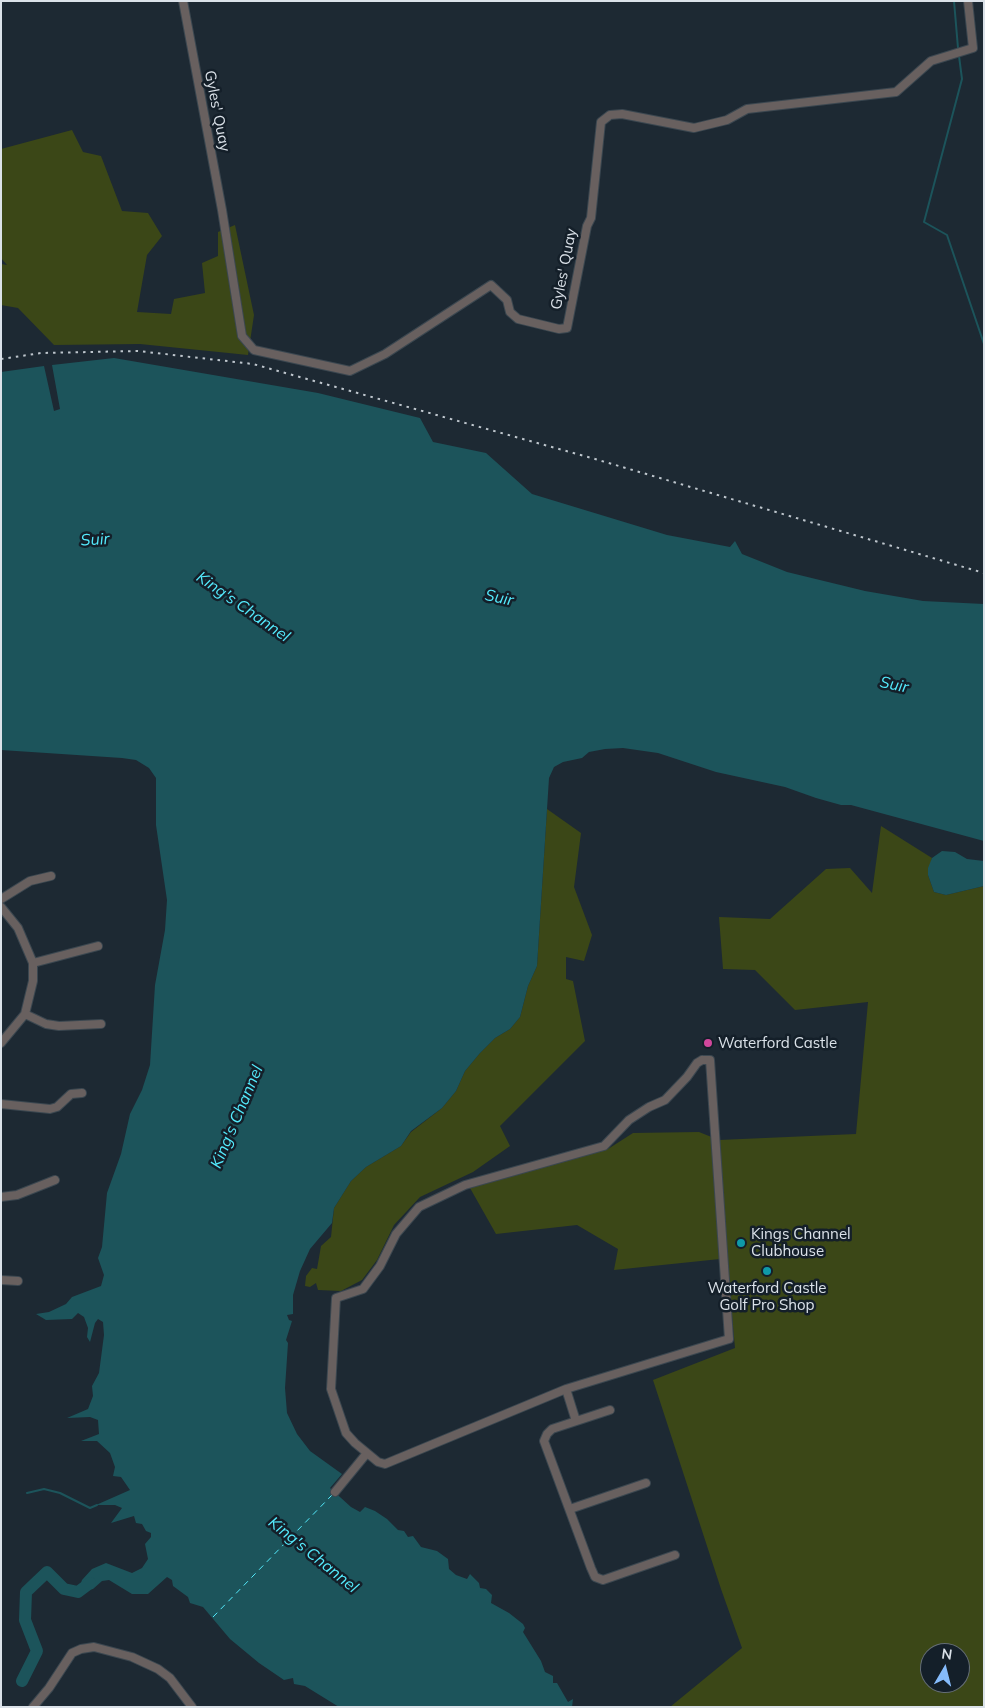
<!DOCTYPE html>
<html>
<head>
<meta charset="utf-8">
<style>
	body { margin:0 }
	#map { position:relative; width:985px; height:1708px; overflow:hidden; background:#1d2933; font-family:Mulish,sans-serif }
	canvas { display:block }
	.frame { position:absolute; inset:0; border:2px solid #dbe2e9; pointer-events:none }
	.north { position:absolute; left:920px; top:1643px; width:50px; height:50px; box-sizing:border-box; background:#141f29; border:1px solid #646d76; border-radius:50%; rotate:8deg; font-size:14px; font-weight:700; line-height:20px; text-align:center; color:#dbe2e9 }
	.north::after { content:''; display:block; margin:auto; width:18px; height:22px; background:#85bbfb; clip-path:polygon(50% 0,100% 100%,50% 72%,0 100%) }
</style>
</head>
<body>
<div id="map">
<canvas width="985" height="1708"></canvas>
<div class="frame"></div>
<div class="north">N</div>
</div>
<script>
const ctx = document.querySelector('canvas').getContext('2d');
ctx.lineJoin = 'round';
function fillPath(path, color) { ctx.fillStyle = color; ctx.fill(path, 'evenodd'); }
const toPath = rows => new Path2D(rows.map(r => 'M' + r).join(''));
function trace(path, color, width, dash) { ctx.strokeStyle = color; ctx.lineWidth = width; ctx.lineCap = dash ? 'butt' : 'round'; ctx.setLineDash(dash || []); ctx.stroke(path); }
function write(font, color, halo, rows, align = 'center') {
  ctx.font = font + ' Mulish,sans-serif'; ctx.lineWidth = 5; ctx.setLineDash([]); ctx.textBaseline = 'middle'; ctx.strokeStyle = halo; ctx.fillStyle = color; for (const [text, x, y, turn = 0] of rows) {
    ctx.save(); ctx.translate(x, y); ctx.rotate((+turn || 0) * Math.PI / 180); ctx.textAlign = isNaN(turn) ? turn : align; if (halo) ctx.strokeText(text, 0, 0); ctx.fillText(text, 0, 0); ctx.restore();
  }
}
const green = toPath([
	[72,130,83,152,101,156,122,211,148,213,162,236,147,255,137,312,171,314,174,299,205,293,202,263,218,256,218,232,235,225,254,315,248,355,140,344,54,345,18,308,1,305,1,264,7,265,1,258,1,149],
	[547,809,581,833,574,887,592,935,584,961,566,957,566,979,573,981,585,1041,500,1126,510,1146,473,1172,420,1197,394,1225,377,1260,362,1280,341,1291,318,1290,316,1283,310,1287,305,1286,306,1276,312,1268,317,1269,321,1246,331,1237,334,1208,351,1181,366,1167,401,1146,411,1132,442,1108,456,1091,465,1071,480,1053,495,1038,510,1029,520,1017,528,986,537,966],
	[881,826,932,858,928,875,934,892,946,895,984,886,984,1707,670,1707,742,1648,721,1589,653,1380,735,1348,727,1262,720,1259,614,1270,618,1249,577,1225,496,1234,470,1188,608,1149,633,1133,699,1132,719,1140,856,1134,868,1002,795,1010,755,970,723,969,719,917,770,919,826,869,850,868,872,893],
	[930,1653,960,1653,960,1683,930,1683]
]);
const water = toPath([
	[114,358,318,393,420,418,433,442,486,453,532,494,667,535,730,547,735,541,742,554,787,572,865,591,923,601,984,604,984,841,851,805,841,805,816,798,785,787,716,772,658,753,623,748,605,749,589,752,582,758,563,762,554,767,549,778,537,966,528,986,520,1017,510,1029,495,1038,480,1053,465,1071,456,1091,442,1108,411,1131,401,1146,366,1167,351,1181,334,1208,332,1223,310,1249,300,1271,293,1295,293,1314,287,1315,289,1320,292,1321,286,1340,288,1343,285,1388,287,1413,297,1434,310,1451,342,1474,330,1488,351,1507,360,1512,365,1507,375,1511,387,1519,398,1530,404,1531,408,1537,413,1536,421,1547,437,1551,448,1559,449,1569,456,1575,467,1579,470,1574,479,1583,480,1588,486,1589,492,1595,491,1603,509,1613,523,1624,525,1628,523,1632,541,1661,545,1672,553,1676,553,1683,557,1683,568,1702,573,1699,572,1707,339,1707,305,1686,294,1684,293,1678,284,1680,259,1663,230,1639,203,1607,190,1603,188,1597,173,1586,172,1580,167,1577,148,1594,132,1594,109,1580,102,1581,93,1589,78,1592,82,1580,92,1569,106,1563,132,1573,142,1568,148,1559,145,1544,151,1537,151,1533,146,1531,142,1524,136,1523,134,1516,111,1523,122,1508,115,1505,96,1505,130,1490,121,1477,113,1476,115,1467,110,1453,97,1441,81,1441,99,1434,98,1420,90,1417,67,1418,88,1409,93,1396,92,1386,99,1373,104,1335,103,1322,98,1319,95,1323,90,1342,87,1337,88,1328,84,1317,78,1313,72,1319,46,1320,36,1314,49,1312,66,1304,72,1297,101,1286,104,1275,98,1258,102,1247,107,1193,121,1154,130,1114,142,1090,150,1065,155,985,165,930,167,900,156,825,156,778,149,768,136,760,122,758,1,750,1,372,44,366,54,411,60,409,52,365],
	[942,851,955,852,967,859,984,861,984,886,946,895,934,892,928,875,928,868,932,858]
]);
const stream = toPath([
	[954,1,958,48],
	[959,56,962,79,924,222,947,235,984,344],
	[27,1493,44,1489,60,1493,90,1508,97,1505]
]);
const river = toPath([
	[22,1681,37,1651,25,1620,26,1592,47,1572,64,1589,78,1592,90,1583]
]);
const ferry = toPath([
	[213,1617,333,1494]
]);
const minor = toPath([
	[183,1,222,210,242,336,254,350,350,371,385,354,491,285,507,300,510,312,518,319,559,329,567,328,587,226,591,218,601,122,610,115,622,114,694,128,727,120,747,109,896,92,931,61,973,48,968,1],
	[1,899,30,881,51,876],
	[1,907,18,928,33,963,33,981,25,1014,1,1043],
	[33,963,98,946],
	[25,1014,46,1024,59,1026,101,1024],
	[702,1060,710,1060,729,1339,566,1389,385,1464,378,1462,355,1443,346,1433,331,1389,336,1298,363,1289,380,1266,396,1234,419,1207,465,1185,604,1146,629,1120,649,1107,665,1100,687,1077,697,1063,702,1060],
	[1,1104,50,1109,57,1107,71,1094,82,1093],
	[1,1197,17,1195,55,1180],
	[1,1280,18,1281],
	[566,1389,576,1421],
	[610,1410,552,1429,547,1434,544,1441,591,1568,595,1577,603,1580,675,1555],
	[335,1492,367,1453],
	[570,1509,646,1483],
	[33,1707,49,1688,72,1653,81,1649,94,1647,132,1657,158,1669,170,1678,192,1707]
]);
const rail = toPath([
	[1,359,41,353,138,351,253,364,595,459,984,573]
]);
const markers = [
	[708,1043,5,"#d1479c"],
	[741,1243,5,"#0f9aa8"],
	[767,1271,5,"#0f9aa8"]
];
const streetNames = [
	["Gyles' Quay",217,111,79],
	["Gyles' Quay",564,269,-79]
];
const poiNames = [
	["Waterford Castle",718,1043],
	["Kings Channel",751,1234],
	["Clubhouse",751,1251],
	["Waterford Castle",767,1288,"center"],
	["Golf Pro Shop",767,1305,"center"]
];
const waterNames = [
	["Suir",95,540,-3],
	["Suir",499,598,12],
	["King's Channel",243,607,35],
	["Suir",894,685,12],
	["King's Channel",237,1117,-67],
	["King's Channel",313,1555,39]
];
fillPath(green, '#3b4717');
fillPath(water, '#1c545b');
trace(stream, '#1c545b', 2);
trace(river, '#1c545b', 12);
trace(ferry, '#54ebfd', 1, [6, 5]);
trace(minor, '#3b4750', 10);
trace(minor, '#68605f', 8);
trace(rail, '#bec6cd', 2, [2.5, 5]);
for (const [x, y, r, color] of markers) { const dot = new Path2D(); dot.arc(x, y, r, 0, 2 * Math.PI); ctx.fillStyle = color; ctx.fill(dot); trace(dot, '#141f29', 2); }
write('15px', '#dbe2e9', '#141f29', streetNames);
write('15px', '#dbe2e9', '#141f29', poiNames, 'left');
write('italic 16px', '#54ebfd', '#141f29', waterNames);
</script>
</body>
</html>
